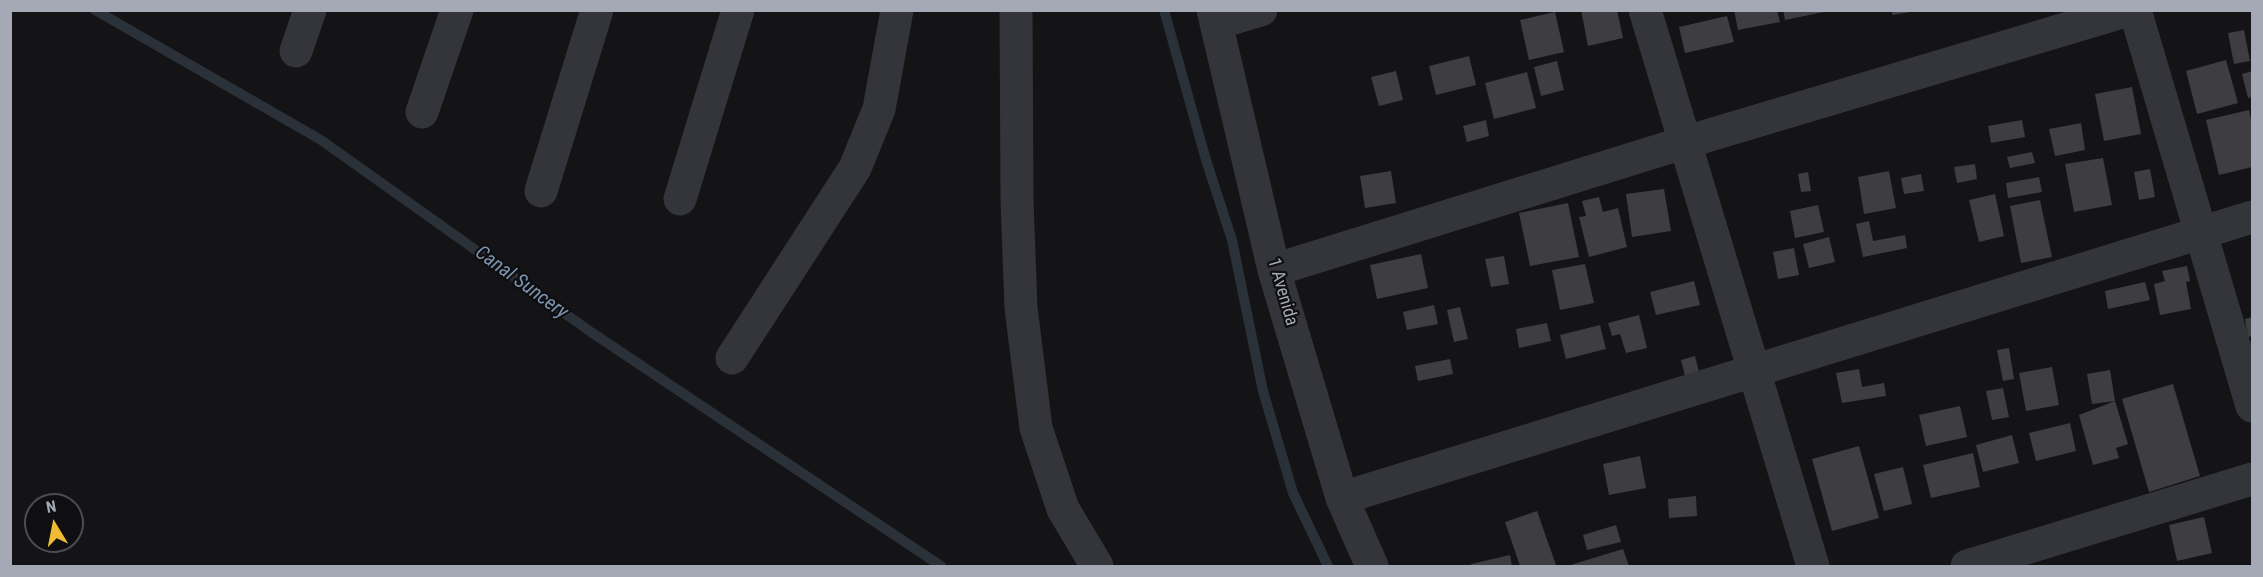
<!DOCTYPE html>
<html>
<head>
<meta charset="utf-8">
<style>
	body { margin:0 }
	#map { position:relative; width:2263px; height:577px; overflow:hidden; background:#141315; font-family:"Roboto Condensed",sans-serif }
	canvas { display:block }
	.frame { position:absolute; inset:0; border:12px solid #a5a9b5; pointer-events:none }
	.north { position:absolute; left:24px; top:493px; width:60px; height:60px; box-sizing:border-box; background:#0f0e10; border:2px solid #4b4c52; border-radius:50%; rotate:350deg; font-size:16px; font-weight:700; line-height:24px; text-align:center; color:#a5a9b5 }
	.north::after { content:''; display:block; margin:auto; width:21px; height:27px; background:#eebb32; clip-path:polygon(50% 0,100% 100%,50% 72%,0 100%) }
</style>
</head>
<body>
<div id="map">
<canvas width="2263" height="577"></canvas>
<div class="frame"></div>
<div class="north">N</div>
</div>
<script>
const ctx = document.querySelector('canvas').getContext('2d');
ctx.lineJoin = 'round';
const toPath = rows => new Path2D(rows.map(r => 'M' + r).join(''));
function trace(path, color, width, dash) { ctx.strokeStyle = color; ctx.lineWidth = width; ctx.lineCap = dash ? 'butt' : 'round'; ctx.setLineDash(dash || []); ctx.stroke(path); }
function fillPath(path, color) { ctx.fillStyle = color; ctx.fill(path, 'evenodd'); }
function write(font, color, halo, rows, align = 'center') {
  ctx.font = font + ' "Roboto Condensed",sans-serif'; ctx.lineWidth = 4.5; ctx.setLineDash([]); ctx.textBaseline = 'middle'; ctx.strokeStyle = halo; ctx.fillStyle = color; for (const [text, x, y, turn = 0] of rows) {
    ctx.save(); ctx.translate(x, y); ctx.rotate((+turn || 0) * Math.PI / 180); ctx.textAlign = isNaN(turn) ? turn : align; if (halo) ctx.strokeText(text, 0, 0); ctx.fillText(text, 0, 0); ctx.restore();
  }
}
const stream = toPath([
	[95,10,321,140,591,332,941,566],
	[1164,10,1206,160,1232,240,1263,391,1293,493,1328,566]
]);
const building = toPath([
	[1581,10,1617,10,1623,38,1588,46],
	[1734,10,1777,10,1780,22,1738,30],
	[1783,10,1824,10,1824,12,1785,20],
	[1892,10,1911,10,1911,12,1892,15],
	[1555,12,1564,52,1529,60,1520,20],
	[1727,16,1734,42,1685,53,1679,27],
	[2244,30,2250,61,2234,64,2228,33],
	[1469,56,1476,85,1436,95,1429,66],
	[2226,60,2238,103,2197,114,2186,71],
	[1557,61,1564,90,1541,96,1534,67],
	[1396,71,1403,100,1379,106,1371,77],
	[2252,71,2252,97,2248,98,2242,74],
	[1527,72,1536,108,1494,119,1485,83],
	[2132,87,2141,134,2104,141,2095,94],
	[2249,110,2252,124,2252,167,2219,175,2206,120],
	[1486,120,1489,136,1467,142,1463,126],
	[2022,120,2025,137,1991,143,1988,126],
	[2081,123,2085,150,2055,156,2049,129],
	[2032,152,2035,163,2010,168,2007,157],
	[2103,158,2112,205,2074,212,2065,164],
	[1975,164,1977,179,1957,183,1954,167],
	[2150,169,2155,197,2139,200,2134,172],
	[1391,171,1396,203,1365,208,1360,176],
	[1889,171,1896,208,1864,214,1858,177],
	[1808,172,1811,191,1801,192,1798,174],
	[1921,174,1924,191,1904,194,1901,178],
	[2039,177,2042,192,2008,198,2006,183],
	[1664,189,1671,231,1632,237,1626,194],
	[1995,194,2004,236,1979,242,1969,200],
	[1599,197,1603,212,1618,208,1627,247,1589,257,1579,217,1586,216,1582,201],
	[2040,200,2052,257,2021,263,2010,206],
	[1568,203,1579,257,1530,266,1519,213],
	[1818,205,1824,232,1795,238,1790,211],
	[1869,221,1873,241,1905,235,1907,248,1863,257,1856,224],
	[1829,237,1835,262,1809,268,1803,244],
	[1794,248,1799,275,1778,279,1773,252],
	[1421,254,1428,288,1377,299,1370,265],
	[1504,256,1509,284,1491,287,1485,259],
	[1585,264,1594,303,1560,310,1552,270],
	[2187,266,2190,281,2186,282,2191,309,2160,315,2154,284,2165,281,2162,271],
	[1694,281,1700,305,1656,315,1650,292],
	[2145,282,2150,300,2108,309,2105,291],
	[1434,305,1438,324,1407,330,1403,312],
	[1460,307,1468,339,1454,342,1447,310],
	[1639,315,1647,348,1626,353,1620,334,1612,336,1608,323],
	[2252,317,2252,336,2248,337,2245,319],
	[1547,323,1551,341,1519,348,1516,329],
	[1600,325,1606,349,1566,359,1560,335],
	[2009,348,2014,379,2003,381,1997,350],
	[1695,356,1700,376,1686,380,1681,360],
	[1450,359,1453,374,1418,381,1415,366],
	[2052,367,2059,405,2026,411,2019,373],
	[1859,369,1862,387,1884,383,1886,396,1842,403,1836,373],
	[2110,370,2115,401,2092,404,2087,374],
	[2173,384,2200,476,2149,492,2122,399],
	[2003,388,2009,417,1992,420,1986,391],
	[2115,401,2128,444,2116,448,2119,458,2093,465,2079,415],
	[1960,406,1967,437,1926,446,1919,415],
	[2070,423,2076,451,2036,461,2029,433],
	[2012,435,2019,463,1983,472,1976,445],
	[1859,446,1879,518,1832,531,1812,459],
	[1973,453,1980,487,1931,498,1923,465],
	[1640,456,1646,488,1609,495,1603,464],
	[1903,467,1912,504,1884,511,1874,474],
	[1696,496,1697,516,1669,518,1668,499],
	[1537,511,1556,565,1520,566,1505,522],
	[2204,517,2212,553,2177,561,2169,525],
	[1616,525,1621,542,1587,550,1583,535],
	[1623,549,1629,566,1567,566],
	[1510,555,1512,566,1472,566,1471,564]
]);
const minor = toPath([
	[1016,10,1017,200,1021,308,1036,428,1063,509,1097,566],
	[1213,10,1274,270,1342,498,1372,566],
	[1645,10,1813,566],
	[2135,10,2252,406],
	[1217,23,1261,10],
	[296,51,310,10],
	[422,112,457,10],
	[541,191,597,10],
	[680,199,738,10],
	[1274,270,1683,143,2129,10],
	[732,358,855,168,879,109,897,10],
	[1342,498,2252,217],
	[1967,566,2252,479]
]);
const streetNames = [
	["1 Avenida",1282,292,74]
];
const waterNames = [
	["Canal Suncery",521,283,36]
];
trace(stream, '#2a3139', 10);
fillPath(building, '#3e3e42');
trace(minor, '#34353a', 33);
write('18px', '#a5a9b5', '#0f0e10', streetNames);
write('italic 20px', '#7c95b0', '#0f0e10', waterNames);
</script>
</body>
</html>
